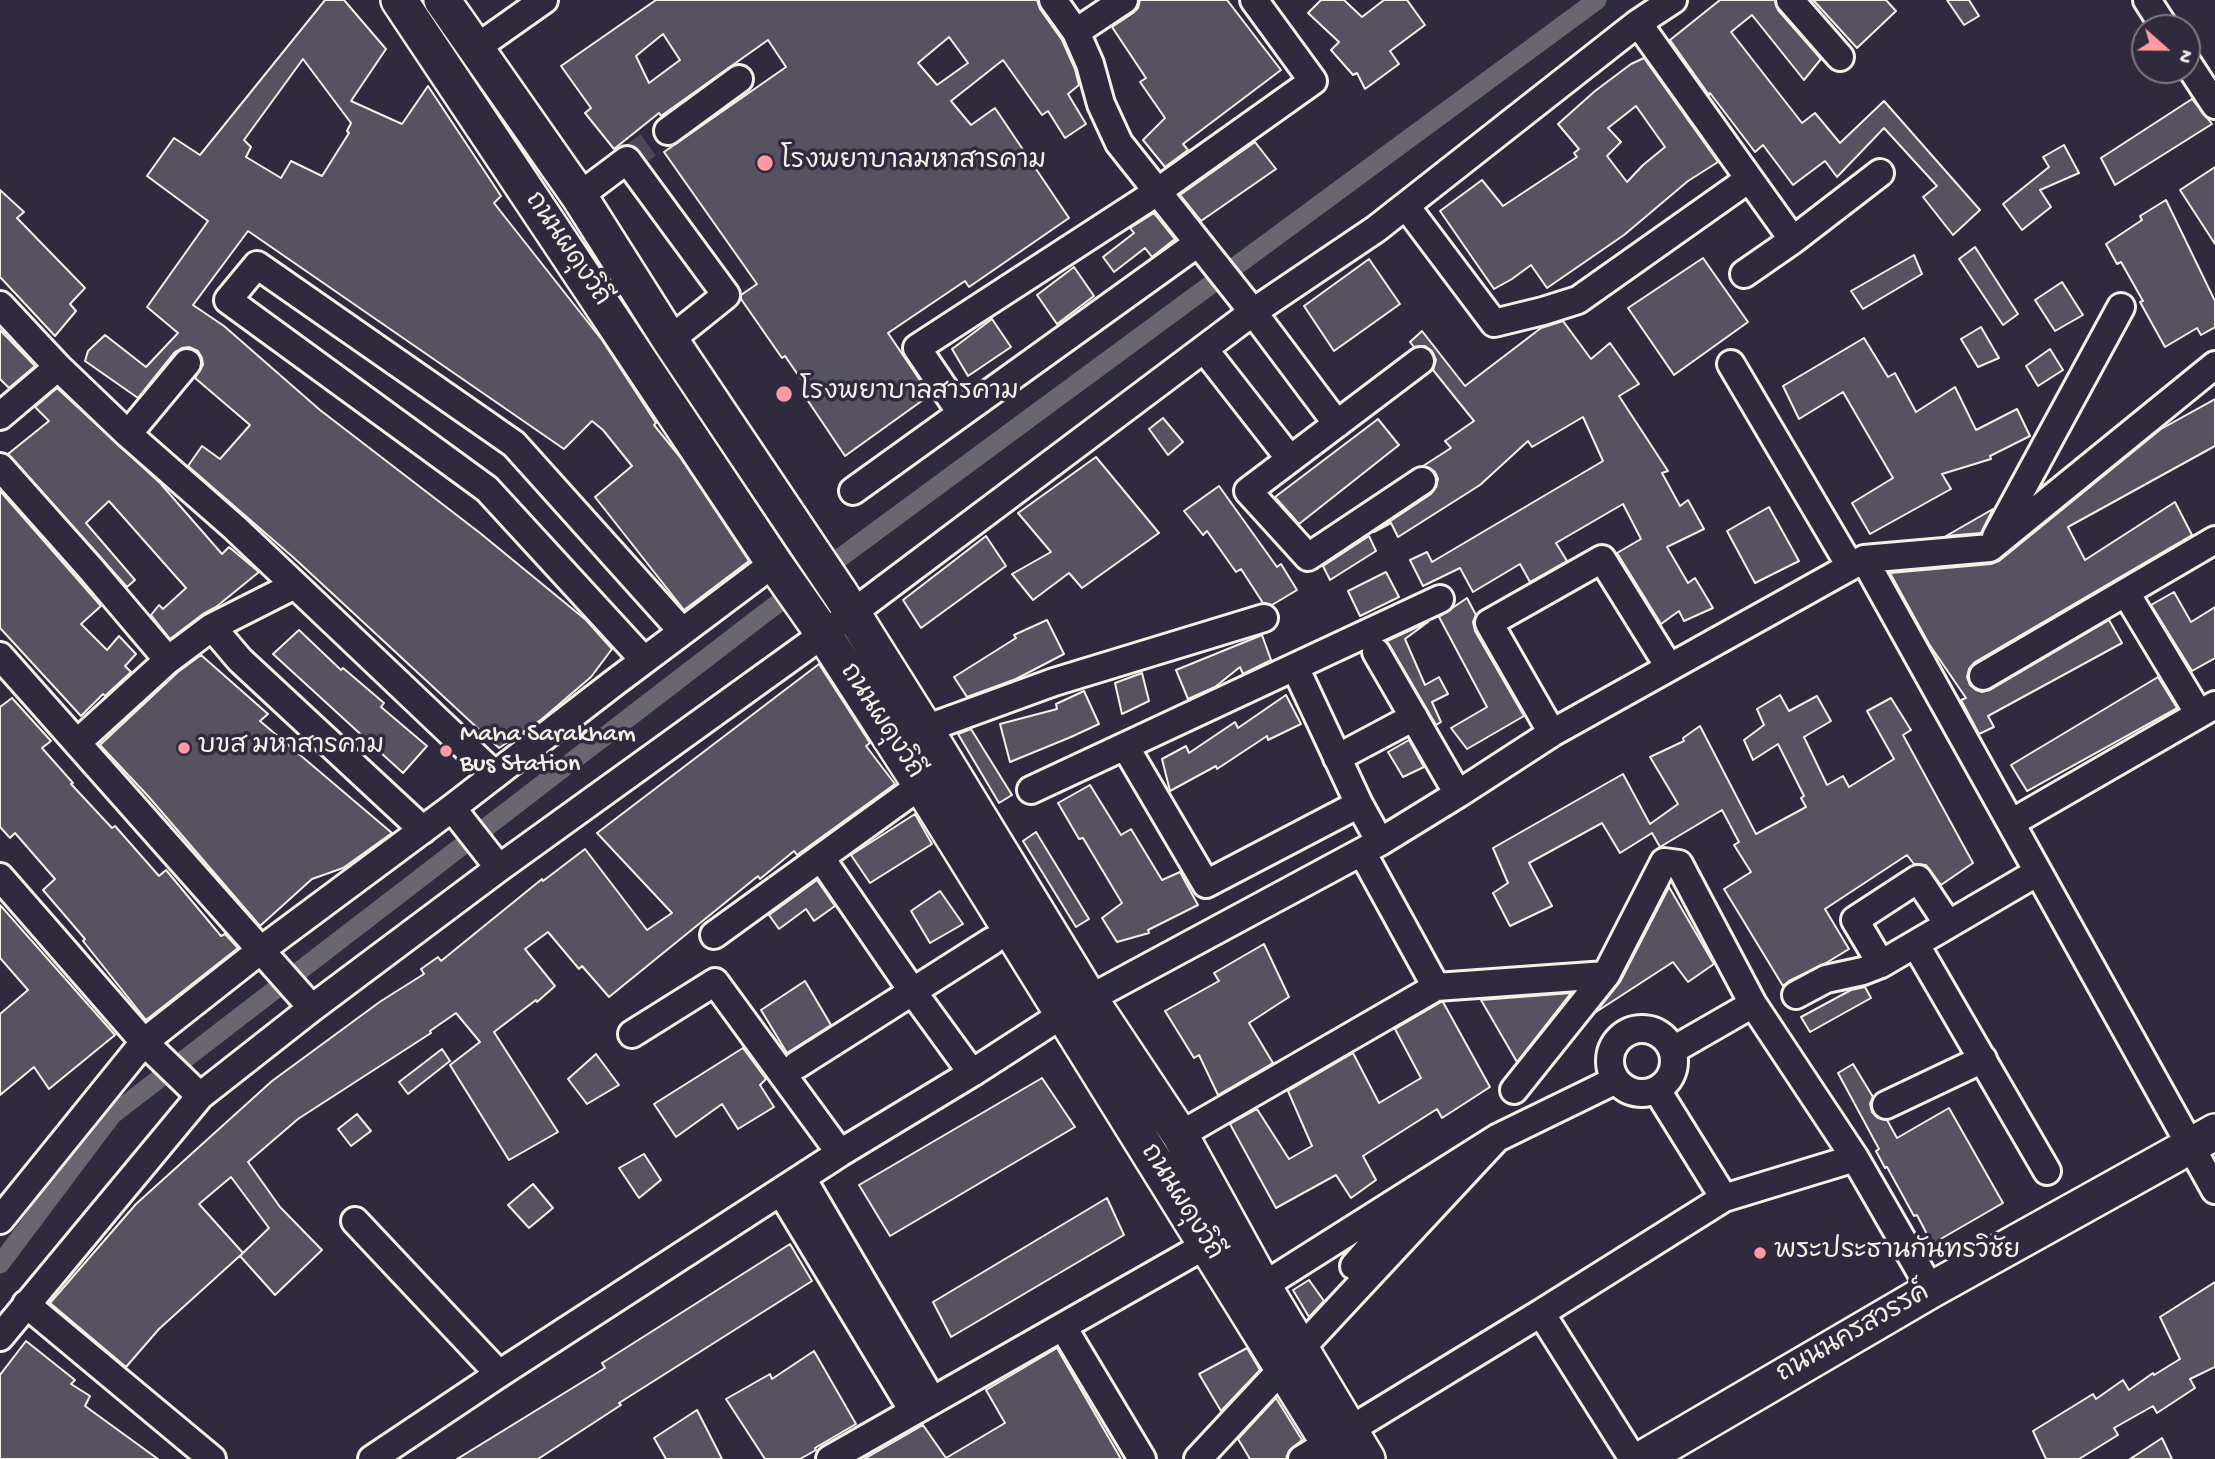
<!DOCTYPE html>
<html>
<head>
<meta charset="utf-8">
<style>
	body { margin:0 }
	#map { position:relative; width:2215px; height:1459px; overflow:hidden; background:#2f2a3d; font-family:"Gochi Hand",sans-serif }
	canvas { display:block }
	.north { position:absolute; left:2131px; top:14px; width:70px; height:70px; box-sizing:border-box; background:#2f2a3d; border:2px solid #7e7a81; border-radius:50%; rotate:111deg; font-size:19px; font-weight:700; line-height:28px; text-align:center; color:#f4f1e8 }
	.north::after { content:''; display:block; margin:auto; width:24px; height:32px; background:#ff9aa2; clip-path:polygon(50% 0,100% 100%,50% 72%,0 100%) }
</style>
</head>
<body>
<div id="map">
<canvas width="2215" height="1459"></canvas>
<div class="north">N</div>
</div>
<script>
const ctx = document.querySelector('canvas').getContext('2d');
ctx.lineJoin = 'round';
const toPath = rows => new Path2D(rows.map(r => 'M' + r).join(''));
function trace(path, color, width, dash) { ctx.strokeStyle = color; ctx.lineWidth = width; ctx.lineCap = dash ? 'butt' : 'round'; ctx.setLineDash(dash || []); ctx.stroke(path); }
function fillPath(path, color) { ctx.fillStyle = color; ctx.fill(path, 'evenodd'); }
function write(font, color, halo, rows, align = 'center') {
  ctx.font = font + ' "Gochi Hand","Playpen Sans Thai",sans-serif'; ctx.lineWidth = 7; ctx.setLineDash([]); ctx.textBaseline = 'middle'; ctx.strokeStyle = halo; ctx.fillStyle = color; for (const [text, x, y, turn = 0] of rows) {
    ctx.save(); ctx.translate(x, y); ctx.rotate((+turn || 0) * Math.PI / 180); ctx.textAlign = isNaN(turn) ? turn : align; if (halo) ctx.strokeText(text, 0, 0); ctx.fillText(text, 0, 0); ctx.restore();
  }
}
const canal = toPath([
	[0,1264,112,1115,765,613,1597,0]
]);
const building = toPath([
	[325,0,344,0,386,49,351,101,402,124,428,86,501,196,494,203,602,340,656,423,654,425,680,457,749,561,684,610,595,497,632,466,603,430,592,421,564,449,248,231,193,305,224,326,320,410,480,533,586,620,612,649,591,677,542,719,499,748,294,558,188,466,202,446,220,459,250,425,195,378,203,365,202,358,198,351,189,347,182,348,175,352,138,398,85,361,88,351,105,335,146,367,178,333,147,307,208,221,147,176,174,138,200,155,325,0],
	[303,59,351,123,347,131,349,133,322,176,291,161,281,178,246,157,251,147,244,140,303,59],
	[656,0,1037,0,1040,9,1062,40,1075,69,1079,85,1068,94,1086,124,1065,138,1048,111,1042,115,1003,60,951,101,971,125,995,108,1069,218,969,287,965,281,888,333,930,395,845,456,802,392,807,388,785,356,782,358,741,299,741,295,757,284,664,152,786,67,768,40,661,116,659,113,614,149,585,113,591,108,561,66,656,0],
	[663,34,680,60,649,83,636,56,663,34],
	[949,37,968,63,937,85,918,63,949,37],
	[1140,0,1227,0,1281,70,1183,144,1188,150,1165,167,1143,140,1165,118,1140,82,1146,78,1112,27,1133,13,1138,8,1140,0],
	[1321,0,1344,0,1362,17,1384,0,1407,0,1425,25,1390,51,1399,64,1365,89,1357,73,1353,75,1331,50,1339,42,1308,13,1321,0],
	[1720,0,1775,0,1778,10,1821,59,1804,80,1752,15,1731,32,1802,123,1815,113,1840,143,1884,101,1980,210,1953,235,1923,197,1937,186,1884,128,1837,177,1825,161,1793,185,1763,145,1755,152,1710,93,1709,95,1670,40,1720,0],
	[1811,0,1886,0,1896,11,1857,48,1814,1,1811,0],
	[1947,0,1969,0,1979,16,1964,25,1947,0],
	[1644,58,1718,162,1688,181,1624,235,1547,288,1531,265,1512,279,1494,289,1440,211,1482,180,1503,206,1577,157,1574,153,1579,149,1558,124,1595,91,1631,64,1644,58],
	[1636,106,1665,147,1643,165,1627,182,1607,156,1621,142,1608,128,1636,106],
	[2192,99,2212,124,2115,185,2101,158,2192,99],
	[1255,142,1276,169,1201,221,1180,195,1255,142],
	[2064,145,2079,173,2040,190,2051,207,2022,230,2003,204,2049,167,2043,157,2064,145],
	[2215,167,2215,244,2180,190,2215,167],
	[0,190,24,212,17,218,85,288,70,304,76,311,55,336,0,277,0,190],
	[2166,200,2215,301,2215,327,2201,335,2197,328,2165,347,2140,302,2143,301,2121,262,2117,264,2106,244,2142,220,2140,216,2166,200],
	[1154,213,1175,239,1152,257,1145,248,1114,272,1103,257,1134,233,1130,228,1154,213],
	[1975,247,2018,314,2003,325,1959,259,1975,247],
	[1914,255,1922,274,1863,309,1851,291,1914,255],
	[1703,258,1748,322,1674,375,1628,308,1703,258],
	[1369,259,1400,304,1334,351,1304,306,1369,259],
	[1074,267,1094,296,1057,324,1037,295,1074,267],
	[2062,282,2083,315,2055,331,2035,300,2062,282],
	[992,319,1011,347,968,376,952,349,992,319],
	[1563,321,1591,359,1610,343,1639,384,1619,396,1668,471,1662,473,1680,506,1688,500,1704,529,1667,547,1688,583,1695,578,1713,608,1684,621,1679,611,1661,624,1617,553,1641,539,1623,504,1556,543,1567,561,1530,582,1520,564,1473,592,1460,568,1423,586,1410,560,1427,552,1432,562,1603,461,1583,417,1532,447,1528,441,1480,485,1398,537,1391,523,1374,532,1431,494,1436,487,1438,479,1435,472,1423,466,1451,448,1445,441,1474,421,1433,370,1436,360,1432,351,1425,346,1414,347,1410,342,1422,331,1465,386,1541,328,1563,321],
	[1981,327,1999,358,1978,367,1961,339,1981,327],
	[0,330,35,366,9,388,0,379,0,330],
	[1864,338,1888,377,1895,373,1916,412,1955,387,1976,430,2017,409,2030,436,1990,456,1991,459,1942,474,1951,489,1870,534,1852,503,1893,478,1843,392,1799,419,1783,386,1864,338],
	[2050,349,2063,370,2038,386,2026,366,2050,349],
	[57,388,160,483,222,554,229,547,259,572,216,607,203,614,170,639,151,615,159,605,163,609,186,588,109,501,86,523,135,580,127,587,8,454,49,421,35,407,57,388],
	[2215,399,2215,446,2068,527,2085,560,2175,502,2192,535,1975,662,1969,669,1967,677,1970,685,1976,690,1982,692,1990,690,2109,620,2122,643,1988,716,1994,727,1979,734,1961,700,1966,698,1929,644,1890,573,1991,564,1999,561,2161,429,2215,399],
	[1163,418,1183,442,1168,455,1149,429,1163,418],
	[1378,419,1399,445,1299,524,1275,497,1378,419],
	[1096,457,1159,533,1082,588,1069,573,1033,600,1012,574,1051,552,1018,513,1096,457],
	[1219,486,1277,567,1281,564,1297,590,1272,605,1263,603,1241,569,1236,572,1207,531,1203,535,1184,511,1219,486],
	[0,491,101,606,81,624,107,650,119,636,136,654,125,666,131,672,105,696,103,694,81,716,0,628,0,491],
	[1769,507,1799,561,1755,583,1727,531,1769,507],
	[1993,509,1981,533,1946,536,1993,509],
	[986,536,1006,566,921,628,903,600,986,536],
	[1369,536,1376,551,1330,580,1323,566,1369,536],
	[1386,572,1399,597,1360,616,1348,591,1386,572],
	[2174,592,2191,622,2215,607,2215,658,2192,671,2151,605,2174,592],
	[1467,598,1476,615,1473,622,1475,631,1524,716,1467,749,1451,728,1487,707,1439,617,1467,598],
	[1047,620,1064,654,1016,679,967,697,954,677,1016,638,1014,635,1047,620],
	[1428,622,1405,639,1425,685,1439,677,1448,694,1432,702,1441,722,1436,725,1387,641,1428,622],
	[299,630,341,670,343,668,384,703,381,707,427,746,403,773,273,654,299,630],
	[1262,635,1271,660,1243,674,1240,667,1215,687,1188,699,1176,670,1262,635],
	[201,655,268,714,260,721,392,833,343,868,312,879,260,926,148,796,100,745,178,672,201,655],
	[819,664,870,743,866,746,895,784,797,855,794,851,760,879,758,876,609,997,582,966,579,969,548,932,525,949,555,986,537,1002,536,1000,494,1032,558,1132,509,1160,450,1065,480,1042,456,1013,430,1031,431,1033,298,1119,248,1162,280,1207,322,1250,275,1295,240,1256,243,1253,159,1329,126,1367,50,1303,136,1204,272,1081,381,1001,424,974,421,969,438,957,441,961,542,879,543,881,585,849,647,930,672,913,597,833,819,664],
	[231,1177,269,1228,243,1253,199,1204,231,1177],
	[1142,673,1149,701,1122,714,1115,683,1142,673],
	[2158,677,2177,708,2027,791,2011,765,2158,677],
	[1084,691,1099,724,1071,737,1010,762,1000,724,1057,709,1056,704,1084,691],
	[1286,695,1301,724,1268,740,1267,736,1217,769,1216,766,1170,791,1162,759,1186,746,1189,753,1235,722,1238,728,1286,695],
	[1780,695,1789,711,1817,696,1831,721,1804,737,1827,785,1843,776,1849,787,1894,759,1867,711,1891,698,1911,730,1903,735,1973,863,1941,885,1926,865,1914,864,1907,855,1825,909,1849,949,1826,963,1789,981,1783,986,1724,889,1751,872,1734,845,1739,842,1722,810,1660,847,1652,833,1620,853,1602,823,1529,863,1552,906,1510,926,1493,893,1508,883,1493,848,1623,774,1650,824,1678,804,1650,757,1684,741,1683,738,1700,726,1756,834,1806,807,1801,798,1804,796,1778,744,1753,760,1744,740,1764,725,1757,709,1780,695],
	[12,698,51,741,42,748,73,783,71,784,112,828,115,826,159,876,166,870,221,936,225,934,238,948,146,1020,83,941,85,939,43,890,55,879,15,833,10,838,0,827,0,707,12,698],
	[971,729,1012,795,999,803,958,734,971,729],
	[1409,740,1424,767,1403,777,1388,752,1409,740],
	[1090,785,1121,835,1131,829,1162,880,1180,872,1198,905,1148,930,1149,933,1117,942,1102,918,1122,903,1083,838,1079,839,1058,803,1090,785],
	[915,814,932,844,870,883,851,855,915,814],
	[1036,832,1089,919,1076,927,1023,841,1036,832],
	[817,880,835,906,814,921,806,909,779,929,769,915,817,880],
	[1669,887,1714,964,1688,982,1673,962,1596,1012,1620,982,1669,887],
	[940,891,963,924,930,943,911,911,940,891],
	[0,905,115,1035,49,1089,34,1067,0,1095,0,1014,28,990,0,958,0,905],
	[1264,944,1289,997,1249,1023,1273,1063,1218,1095,1199,1055,1194,1058,1165,1011,1219,981,1214,973,1264,944],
	[805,981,831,1025,787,1053,761,1010,805,981],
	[1865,987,1871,998,1810,1032,1801,1017,1851,990,1865,987],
	[1571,993,1517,1062,1481,1000,1571,993],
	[1441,1002,1443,1002,1490,1087,1442,1118,1437,1109,1363,1156,1376,1180,1351,1198,1336,1175,1276,1208,1230,1124,1257,1109,1289,1159,1312,1146,1288,1091,1353,1053,1379,1103,1421,1078,1395,1029,1441,1002],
	[743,1048,766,1079,760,1085,774,1107,738,1129,722,1104,676,1137,654,1104,743,1048],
	[442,1049,450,1061,408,1094,399,1082,442,1049],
	[596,1054,619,1085,587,1104,568,1079,596,1054],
	[1853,1064,1873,1097,1870,1104,1872,1112,1878,1118,1887,1120,1897,1138,1949,1108,2003,1203,1932,1244,1917,1215,1914,1216,1887,1167,1885,1168,1876,1151,1879,1149,1838,1073,1853,1064],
	[1042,1078,1075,1127,890,1236,859,1185,1042,1078],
	[357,1114,371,1131,351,1146,338,1129,357,1114],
	[644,1154,661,1180,639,1198,619,1168,644,1154],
	[533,1184,553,1208,529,1228,508,1205,533,1184],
	[1107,1198,1124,1235,951,1337,933,1302,1107,1198],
	[790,1244,812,1281,619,1403,621,1405,538,1459,457,1459,605,1368,602,1363,790,1244],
	[1309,1280,1324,1301,1309,1317,1293,1290,1309,1280],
	[2215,1282,2215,1367,2190,1379,2195,1388,2157,1413,2153,1406,2114,1428,2118,1435,2079,1459,2046,1459,2033,1431,2093,1394,2096,1399,2123,1380,2129,1390,2153,1373,2154,1375,2180,1359,2160,1317,2215,1282],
	[26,1341,75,1380,71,1384,90,1396,85,1406,158,1459,0,1459,0,1375,26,1341],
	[1057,1348,1121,1459,864,1459,923,1425,946,1458,1005,1423,986,1390,1057,1348],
	[1247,1348,1260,1370,1221,1411,1199,1374,1247,1348],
	[814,1351,856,1424,815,1448,816,1450,800,1459,765,1459,726,1399,770,1374,772,1379,814,1351],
	[1276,1398,1302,1440,1289,1451,1286,1459,1250,1459,1238,1439,1276,1398],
	[697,1410,722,1459,666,1459,654,1438,697,1410],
	[2162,1438,2172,1459,2130,1459,2162,1438]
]);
const minorTunnel = toPath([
	[627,160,668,131]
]);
const minor = toPath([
	[1053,0,1076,32,1090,64,1101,104,1119,143,1253,312,1337,424],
	[1790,0,1840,57],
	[2147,0,2165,28],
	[1638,23,1793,240],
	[1076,32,1124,0],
	[476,48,544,0],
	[2187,62,2215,105],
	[668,131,739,79],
	[579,196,627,160,726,295,670,340],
	[1406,206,1494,323,1543,311,1578,300,1749,179],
	[1744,274,1793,240,1880,173],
	[0,305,58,367,128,434,234,527,495,775],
	[1204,349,1290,459],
	[1420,361,1248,491,1308,557,1422,481],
	[1731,364,1850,566],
	[961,413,917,348,1157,192,1313,81,1254,0],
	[0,416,58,367],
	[128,434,187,363],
	[0,467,90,568,168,660],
	[853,491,1198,243],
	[1996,537,2121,307],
	[1864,559,2215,1190],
	[295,585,212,627,240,660,423,830],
	[2126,593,2199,714],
	[1376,652,1458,794],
	[0,656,312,1008],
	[644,660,487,489,228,300,257,265,514,444,682,631],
	[1295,667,1359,804,1380,842],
	[1983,676,2215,540],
	[925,729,1054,682,1264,618],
	[1552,733,1489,623,1602,559,1669,667],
	[78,742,168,660,212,627],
	[1125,746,1206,884,1359,804],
	[1337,758,1414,717],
	[1031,790,1440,599],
	[452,808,499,868],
	[2011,823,2215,705],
	[1362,852,1436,987],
	[821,858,913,992,972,1073],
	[0,877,144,1042,200,1096],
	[714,935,921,785],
	[1916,945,2047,1171],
	[1881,964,1855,920,1918,879,1948,924],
	[1796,995,1826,979,1863,971,1881,964,2038,872],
	[1753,1004,1855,1158],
	'1610 1061a32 32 0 1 1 64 0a32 32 0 1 1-64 0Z',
	[632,1034,715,982,840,1153],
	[797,1065,992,941],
	[1514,1090,1606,975],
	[1886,1105,1983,1059],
	[1180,1135,1436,987,1606,975,1664,862,1679,864,1753,1004,1673,1050],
	[802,1178,932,1400],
	[781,1192,913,1411],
	[1724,1198,1855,1158,1931,1290],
	[0,1220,144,1042,261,950,452,808,614,683,774,563],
	[355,1221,499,1374],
	[1354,1266,1407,1205],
	[1263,1286,1497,1138,1616,1080],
	[26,1304,212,1459],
	[1541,1313,1724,1198,1657,1090],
	[1063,1327,1142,1459],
	[0,1337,200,1096,312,1008,499,868,843,620,1253,312,1376,229,1638,23,1673,0],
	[372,1459,499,1374,840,1153,972,1073,1074,1007,1380,842,1458,794,1552,733,1864,559,1990,548,2215,365],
	[830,1459,1206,1245],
	[1198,1459,1497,1138],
	[1302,1459,1541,1313,1633,1459]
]);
const major = toPath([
	[399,0,774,563,823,633,921,785,1339,1459],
	[442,0,579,196,670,340,841,595,925,729,1089,998,1180,1135,1263,1286,1367,1459],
	[1642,1459,1931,1290,2215,1132]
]);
const markers = [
	[765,163,9,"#ff9aa2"],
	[784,394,9,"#ff9aa2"],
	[184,748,7,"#ff9aa2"],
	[446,751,7,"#ff9aa2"],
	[1760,1253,7,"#ff9aa2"]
];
const poiNames = [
	["โรงพยาบาลมหาสารคาม",781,163],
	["โรงพยาบาลสารคาม",800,394],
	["Maha Sarakham",460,736],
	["Bus Station",460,766],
	["บขส มหาสารคาม",198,748],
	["พระประธานกันทรวิชัย",1774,1253]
];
const streetNames = [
	["ถนนผดุงวิถี",566,250,56],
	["ถนนผดุงวิถี",880,722,57],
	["ถนนผดุงวิถี",1180,1203,58],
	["ถนนนครสวรรค์",1854,1335,-30]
];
trace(canal, '#6a6670', 19);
fillPath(building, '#56525f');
trace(building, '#f4f1e8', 2);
trace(minorTunnel, '#4d4857', 26, [26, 13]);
trace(minor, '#f4f1e8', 32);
trace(major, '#f4f1e8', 40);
trace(minor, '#2f2a3d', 26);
trace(major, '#2f2a3d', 35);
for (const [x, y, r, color] of markers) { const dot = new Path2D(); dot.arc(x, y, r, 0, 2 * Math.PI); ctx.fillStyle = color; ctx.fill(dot); trace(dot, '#2f2a3d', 2.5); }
write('26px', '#f4f1e8', '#2f2a3d', poiNames, 'left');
write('26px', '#f4f1e8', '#2f2a3d', streetNames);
</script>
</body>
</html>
